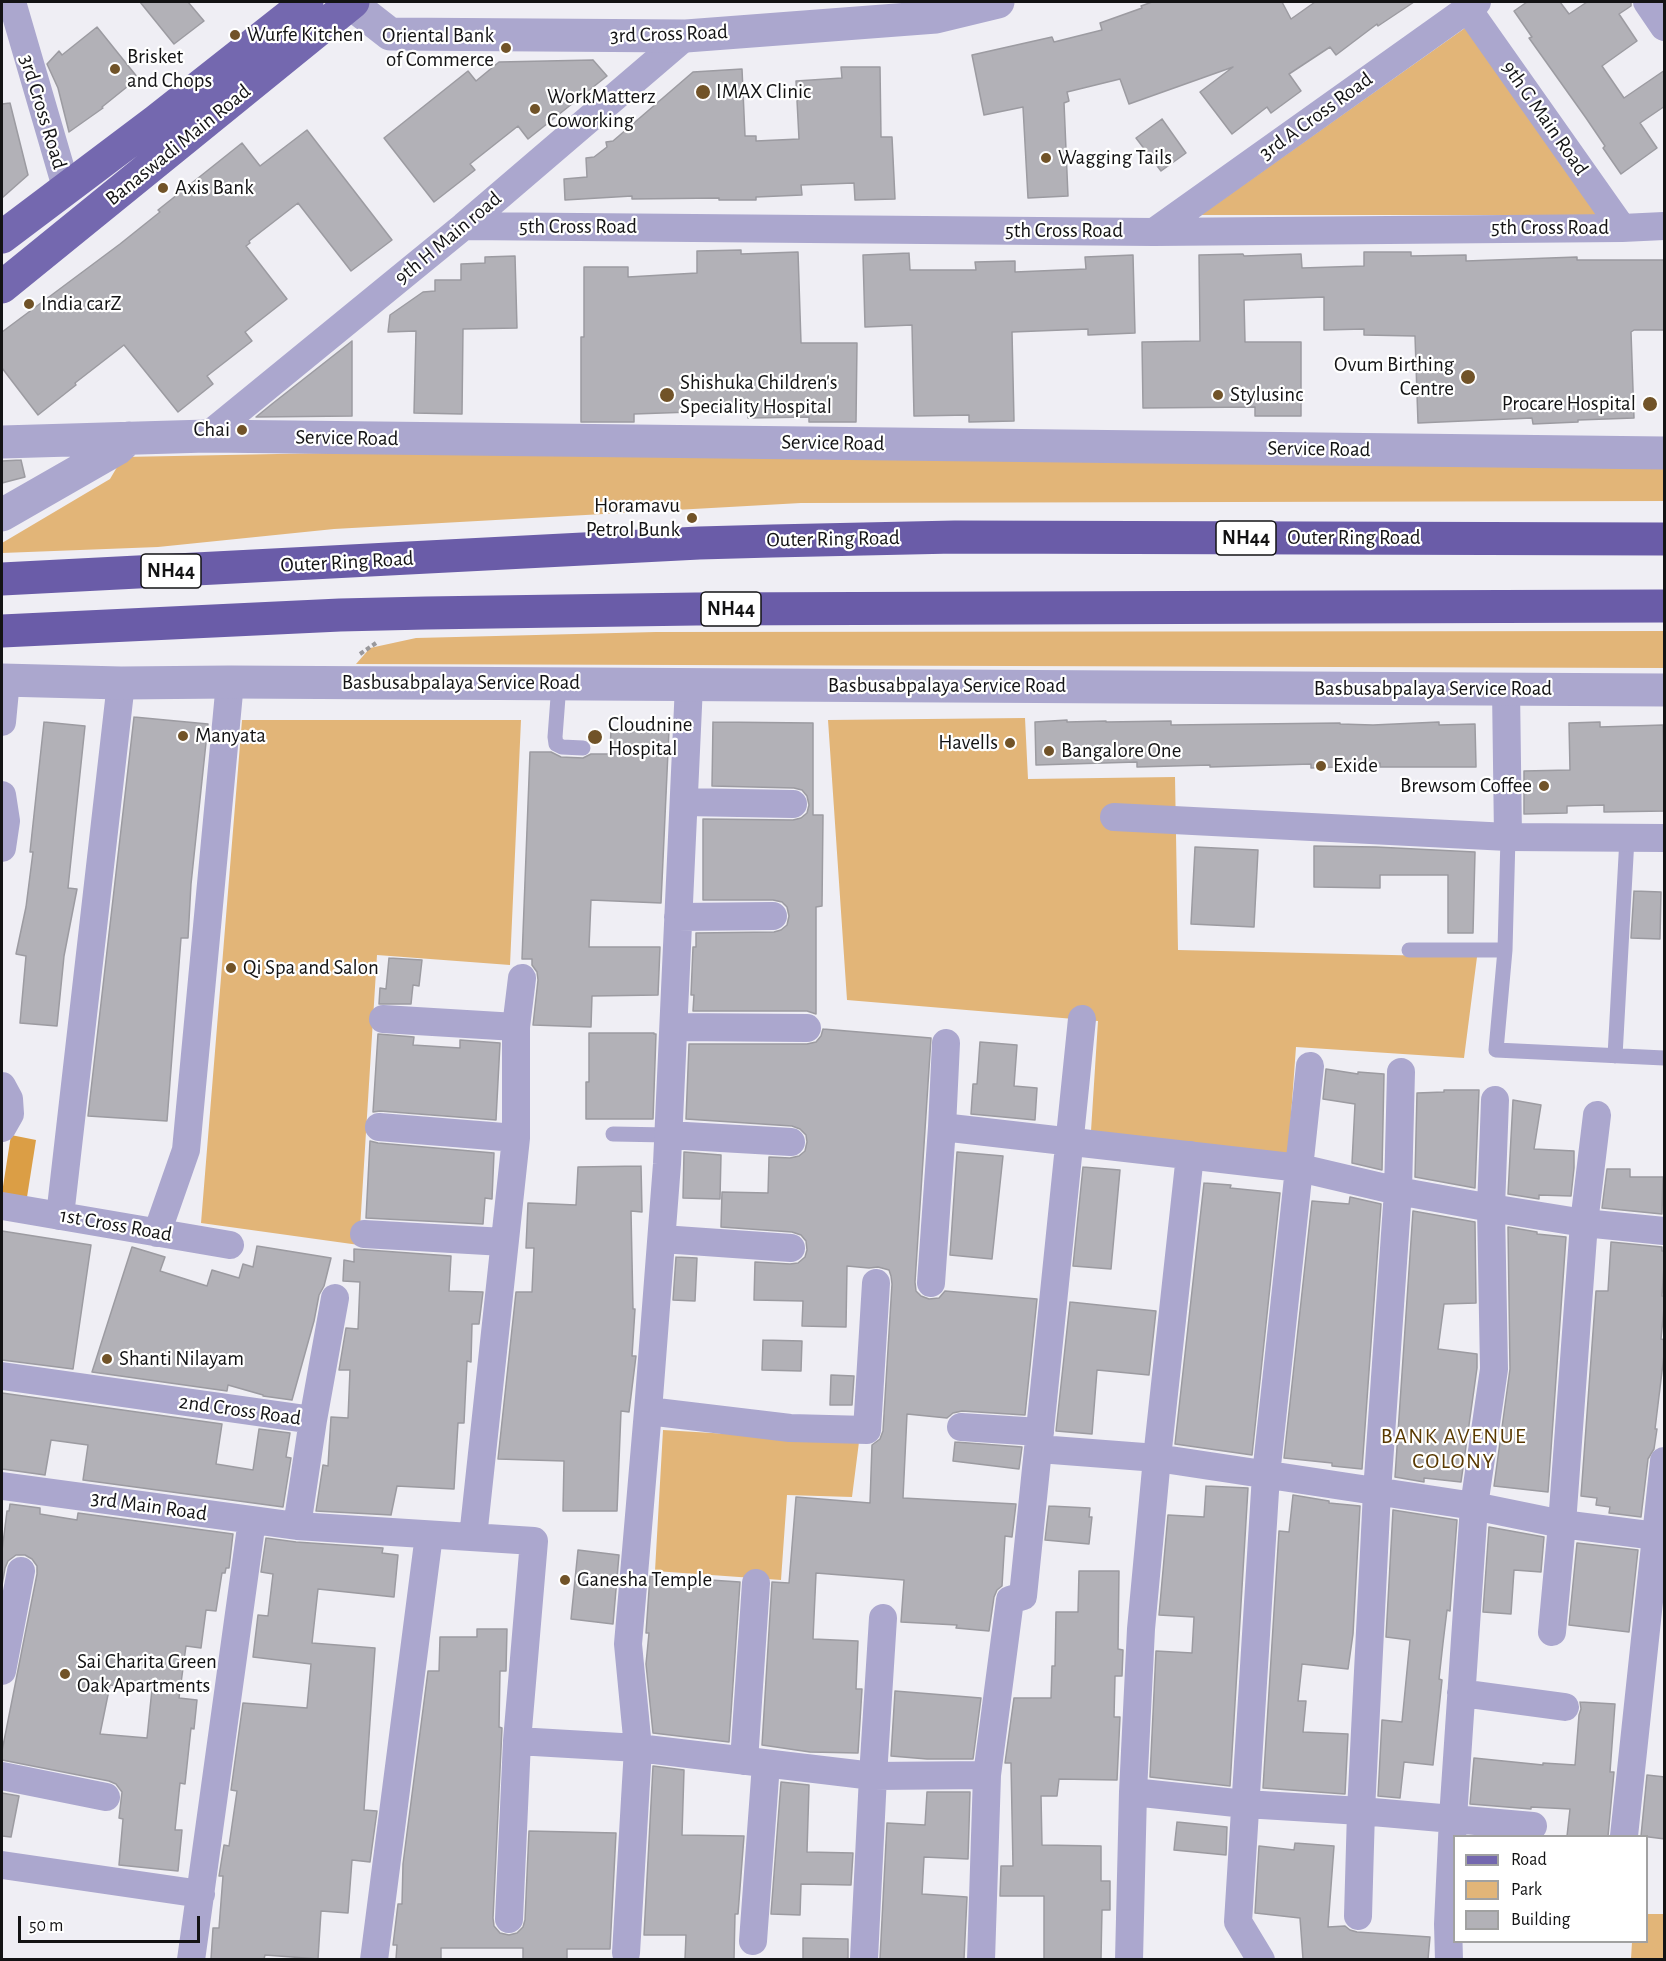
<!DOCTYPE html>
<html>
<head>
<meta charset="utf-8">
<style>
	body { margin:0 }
	#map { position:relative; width:1666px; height:1961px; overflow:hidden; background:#efeef4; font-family:"Alegreya Sans",sans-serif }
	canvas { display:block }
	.frame { position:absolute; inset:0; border:3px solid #131314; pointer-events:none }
	.legend { position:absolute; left:1453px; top:1835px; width:195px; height:108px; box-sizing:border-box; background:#fff; border:2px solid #a1a1a1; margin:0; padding:8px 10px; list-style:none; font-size:18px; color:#131314 }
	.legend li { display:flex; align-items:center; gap:12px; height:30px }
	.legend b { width:30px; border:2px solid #a1a1a1 }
	.scale { position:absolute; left:18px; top:1916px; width:182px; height:27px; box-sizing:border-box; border:3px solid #131314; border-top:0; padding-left:8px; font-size:18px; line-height:21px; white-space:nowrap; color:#131314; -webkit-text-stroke:4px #fff; paint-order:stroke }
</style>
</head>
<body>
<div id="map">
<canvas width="1666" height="1961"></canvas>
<div class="frame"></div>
<ul class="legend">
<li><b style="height:8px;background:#7468af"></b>Road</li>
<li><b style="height:16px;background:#e2b578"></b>Park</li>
<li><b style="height:16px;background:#b2b1b7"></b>Building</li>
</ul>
<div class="scale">50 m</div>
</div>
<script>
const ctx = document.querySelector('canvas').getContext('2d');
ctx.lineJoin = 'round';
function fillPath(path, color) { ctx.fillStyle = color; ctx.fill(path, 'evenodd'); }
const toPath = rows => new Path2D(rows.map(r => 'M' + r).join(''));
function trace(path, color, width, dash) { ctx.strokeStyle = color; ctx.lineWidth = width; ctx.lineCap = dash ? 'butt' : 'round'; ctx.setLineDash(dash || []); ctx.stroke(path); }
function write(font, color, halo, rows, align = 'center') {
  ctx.font = font + ' "Alegreya Sans",sans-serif'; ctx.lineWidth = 4.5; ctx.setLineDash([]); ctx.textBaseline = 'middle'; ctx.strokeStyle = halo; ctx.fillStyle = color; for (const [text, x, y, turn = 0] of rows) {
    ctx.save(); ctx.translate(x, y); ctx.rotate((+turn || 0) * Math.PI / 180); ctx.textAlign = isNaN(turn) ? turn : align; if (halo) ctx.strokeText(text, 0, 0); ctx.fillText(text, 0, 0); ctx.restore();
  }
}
const green = toPath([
	[1465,28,1598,215,1201,215],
	[483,450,1664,455,1664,501,801,503,334,529,158,547,2,553,2,543,110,479,123,457],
	[1664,631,1664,668,356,664,370,648,416,638,656,632],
	[1025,718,1028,779,1175,777,1178,950,1477,957,1464,1058,1296,1047,1288,1157,1091,1131,1098,1021,847,1000,828,720],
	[242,720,521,720,510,965,377,955,359,1245,201,1223],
	[663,1430,859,1442,852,1497,787,1495,781,1580,655,1571],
	[1647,1914,1664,1914,1664,1959,1631,1959,1632,1942,1646,1942]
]);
const water = toPath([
	[11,1135,36,1140,27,1197,2,1193]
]);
const building = toPath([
	[140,2,188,2,204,21,174,44,140,2],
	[1152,2,1282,2,1291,19,1315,2,1414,2,1378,26,1377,24,1336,55,1330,47,1289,74,1301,91,1271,113,1267,107,1232,134,1200,92,1233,67,1129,104,1120,79,1067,92,1069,101,1064,103,1068,196,1028,198,1023,107,984,115,972,55,1052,37,1054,42,1102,30,1100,23,1142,8,1141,6,1152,2],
	[1527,2,1560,2,1569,14,1587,2,1631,2,1631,6,1619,14,1637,41,1602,66,1624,98,1665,70,1665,106,1640,123,1657,148,1621,174,1603,148,1605,146,1586,118,1529,38,1532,37,1514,11,1527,2],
	[97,27,138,78,102,107,103,108,69,132,58,88,47,64,59,51,62,55,97,27],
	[593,60,607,76,528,139,518,126,470,164,475,170,434,202,384,138,468,71,476,81,499,62,593,60],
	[841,67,880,67,881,137,892,137,895,199,855,200,854,183,801,185,802,195,756,197,756,200,719,200,719,198,632,199,632,196,565,200,564,179,587,177,586,158,594,157,607,147,606,142,613,141,693,72,742,69,745,136,756,136,756,141,799,139,796,81,842,78,841,67],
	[10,103,28,175,2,198,2,104,10,103],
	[1162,119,1186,153,1161,171,1136,138,1162,119],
	[307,130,392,240,351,271,298,203,249,241,250,243,246,246,287,299,245,332,252,341,207,376,213,384,178,412,124,345,75,383,76,385,38,415,2,368,2,332,120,244,160,212,158,210,242,143,260,166,307,130],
	[741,250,741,254,798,252,801,343,857,343,856,422,809,422,809,417,748,418,748,410,634,414,634,422,581,422,581,337,584,337,584,267,628,267,628,277,697,273,697,251,741,250],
	[1364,252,1411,252,1411,256,1466,255,1466,261,1577,257,1577,260,1665,260,1665,330,1634,330,1631,332,1634,418,1578,420,1578,422,1533,424,1532,418,1418,423,1415,336,1364,335,1364,329,1324,330,1324,297,1244,300,1245,342,1301,342,1301,416,1255,416,1255,407,1143,408,1142,342,1200,341,1199,255,1243,254,1244,256,1301,254,1302,268,1364,266,1364,252],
	[909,253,910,270,976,270,975,262,1015,261,1015,272,1086,269,1085,257,1133,255,1135,333,1088,335,1088,329,1012,332,1014,421,969,422,969,415,914,416,912,325,865,327,863,255,909,253],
	[515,256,517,328,463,329,462,414,414,413,416,331,388,332,390,315,423,292,435,291,435,280,461,280,461,264,485,263,485,257,515,256],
	[352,341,352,416,256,417,272,404,352,341],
	[21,460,25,477,2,483,2,461,21,460],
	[134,717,208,724,191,884,188,938,181,938,167,1121,88,1116,134,717],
	[1067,720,1067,722,1106,721,1106,722,1171,721,1171,725,1340,723,1340,724,1373,725,1439,722,1439,725,1475,724,1476,767,1380,767,1380,763,1341,764,1341,767,1311,768,1311,764,1210,767,1210,765,1137,767,1137,762,1036,765,1035,722,1067,720],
	[44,722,85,726,68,888,77,889,64,956,57,1026,20,1023,26,956,16,954,26,907,33,852,30,852,44,722],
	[713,722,813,723,813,815,823,815,822,906,816,907,816,1014,807,1011,693,1011,694,995,691,995,693,947,696,947,696,933,774,932,781,930,787,925,789,916,787,907,782,902,773,900,703,900,703,819,793,820,801,818,807,813,809,805,807,796,802,790,794,788,712,786,713,722],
	[1600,722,1600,727,1663,725,1665,811,1604,812,1604,805,1567,806,1567,813,1524,814,1524,771,1570,770,1569,723,1600,722],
	[611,729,669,730,661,903,591,900,589,947,660,947,658,995,592,996,591,1027,533,1025,538,980,537,972,532,965,532,959,522,959,530,752,551,752,561,757,583,758,591,754,610,754,611,729],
	[1314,846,1376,847,1475,852,1473,933,1448,933,1448,875,1380,875,1380,888,1314,887,1314,846],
	[1195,847,1258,850,1254,927,1191,924,1195,847],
	[1634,891,1661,892,1660,939,1631,938,1634,891],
	[389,958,422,960,419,986,413,985,411,1004,379,1004,380,988,386,989,389,958],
	[823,1029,931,1038,915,1282,916,1291,921,1296,929,1299,939,1298,945,1291,1037,1299,1025,1415,962,1411,953,1413,947,1418,907,1414,903,1498,1016,1504,1012,1537,1005,1536,1002,1586,997,1590,994,1597,989,1631,956,1628,957,1625,901,1622,904,1580,816,1573,813,1639,858,1641,856,1689,862,1689,858,1753,810,1752,762,1745,772,1582,789,1583,796,1497,870,1503,872,1445,880,1439,883,1431,892,1284,891,1276,889,1270,878,1267,869,1268,847,1266,846,1327,802,1326,803,1301,754,1300,755,1262,790,1264,798,1263,805,1257,807,1250,806,1241,801,1235,792,1232,721,1227,722,1192,768,1193,769,1157,790,1158,799,1156,805,1151,807,1142,806,1135,800,1129,792,1126,686,1119,689,1044,807,1044,816,1042,821,1036,823,1029],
	[589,1033,654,1033,654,1034,656,1034,653,1119,586,1119,586,1082,589,1082,589,1033],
	[378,1034,414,1037,413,1045,460,1048,460,1040,500,1043,496,1120,380,1111,373,1112,378,1034],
	[980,1042,1017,1045,1014,1086,1037,1088,1035,1120,971,1114,973,1084,977,1084,980,1042],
	[1326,1069,1358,1074,1358,1072,1384,1074,1382,1170,1352,1163,1355,1104,1323,1099,1326,1069],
	[1444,1090,1479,1090,1475,1188,1415,1177,1417,1093,1444,1092,1444,1090],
	[1513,1100,1541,1105,1534,1149,1574,1151,1574,1168,1571,1196,1539,1195,1539,1199,1508,1194,1513,1100],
	[370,1141,378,1143,494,1153,492,1199,485,1198,483,1224,366,1218,370,1141],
	[684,1152,721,1155,720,1199,683,1198,684,1152],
	[957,1152,1003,1156,992,1259,950,1255,957,1152],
	[641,1166,642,1212,631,1211,633,1309,635,1309,632,1356,636,1356,629,1412,621,1411,617,1511,563,1511,564,1461,498,1459,516,1292,532,1292,534,1248,526,1248,528,1203,576,1205,578,1167,641,1166],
	[1083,1167,1120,1170,1111,1269,1073,1266,1083,1167],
	[1607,1169,1630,1169,1630,1177,1663,1177,1662,1214,1602,1208,1607,1169],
	[1204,1183,1231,1185,1230,1188,1280,1193,1252,1455,1175,1444,1204,1183],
	[1350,1197,1381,1204,1362,1469,1332,1466,1332,1463,1284,1458,1312,1201,1349,1204,1350,1197],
	[1413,1211,1475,1222,1476,1303,1444,1304,1438,1349,1477,1354,1477,1368,1461,1482,1424,1478,1424,1482,1395,1477,1413,1211],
	[1508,1227,1537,1232,1537,1234,1566,1237,1548,1492,1494,1486,1510,1369,1508,1227],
	[2,1231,91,1245,73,1369,2,1360,2,1231],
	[1611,1242,1662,1247,1662,1251,1665,1251,1662,1296,1665,1296,1665,1298,1661,1339,1665,1340,1665,1347,1655,1429,1657,1429,1654,1449,1648,1459,1641,1517,1609,1513,1610,1507,1596,1505,1597,1498,1581,1496,1596,1291,1608,1291,1611,1242],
	[257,1246,331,1258,324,1286,319,1295,314,1321,292,1400,263,1396,263,1395,228,1385,227,1391,92,1372,132,1247,165,1257,160,1271,207,1286,212,1270,239,1278,243,1264,253,1267,257,1246],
	[354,1249,451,1256,449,1291,483,1292,479,1324,472,1324,471,1362,467,1361,464,1423,458,1423,454,1489,397,1486,391,1515,316,1511,323,1465,328,1466,331,1417,348,1418,350,1370,339,1370,346,1328,358,1329,360,1282,343,1281,344,1260,354,1262,354,1249],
	[676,1257,697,1258,695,1301,673,1300,676,1257],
	[1070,1302,1156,1311,1149,1375,1097,1370,1092,1434,1056,1431,1070,1302],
	[763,1340,802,1341,801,1371,762,1370,763,1340],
	[831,1375,854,1376,852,1405,830,1405,831,1375],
	[2,1393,222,1424,216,1464,253,1470,259,1429,290,1433,286,1457,291,1458,283,1507,83,1480,88,1445,51,1440,45,1475,2,1469,2,1393],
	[955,1442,1022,1447,1019,1469,953,1461,955,1442],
	[1206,1486,1248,1488,1230,1786,1150,1777,1156,1651,1192,1653,1194,1617,1159,1615,1168,1515,1204,1517,1206,1486],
	[1293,1495,1329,1501,1329,1503,1360,1506,1353,1634,1348,1669,1302,1664,1298,1701,1306,1701,1303,1732,1348,1734,1345,1794,1263,1788,1279,1531,1289,1532,1293,1495],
	[10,1504,40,1508,40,1514,77,1520,78,1513,233,1534,229,1568,226,1568,225,1573,222,1573,216,1611,206,1610,201,1648,186,1646,179,1698,197,1700,194,1729,191,1728,185,1784,180,1783,175,1830,182,1830,178,1871,119,1865,123,1819,119,1818,122,1792,116,1784,109,1781,2,1760,2,1751,37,1574,37,1566,32,1559,25,1555,16,1555,8,1561,5,1568,2,1585,2,1551,7,1511,9,1511,10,1504],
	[110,1685,152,1689,147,1738,100,1734,110,1685],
	[1049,1506,1090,1508,1089,1517,1092,1517,1089,1544,1045,1540,1049,1506],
	[1393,1510,1457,1520,1450,1611,1447,1610,1443,1643,1439,1679,1442,1680,1433,1765,1404,1762,1400,1798,1378,1796,1382,1720,1402,1722,1410,1640,1386,1637,1393,1510],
	[1489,1527,1544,1537,1541,1572,1514,1570,1511,1614,1483,1612,1489,1527],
	[266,1538,296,1542,383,1548,382,1553,398,1555,394,1597,318,1589,312,1643,375,1648,364,1810,377,1811,370,1862,352,1860,348,1913,321,1911,318,1959,265,1955,264,1959,211,1959,213,1928,219,1928,223,1876,219,1876,224,1845,229,1846,237,1791,231,1790,243,1703,307,1708,311,1664,253,1657,258,1615,268,1616,273,1574,261,1572,266,1538],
	[1577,1543,1638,1550,1629,1632,1569,1625,1577,1543],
	[578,1550,619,1555,613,1624,571,1619,578,1550],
	[1079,1571,1119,1571,1118,1649,1123,1650,1122,1676,1115,1676,1114,1717,1120,1717,1117,1780,1059,1779,1057,1796,1041,1796,1042,1845,1101,1846,1101,1881,1110,1881,1110,1910,1102,1910,1101,1959,1044,1959,1044,1896,1000,1896,1001,1866,1013,1866,1011,1763,1005,1763,1014,1698,1051,1698,1052,1666,1055,1666,1056,1612,1078,1612,1079,1571],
	[650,1576,740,1582,729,1742,653,1733,646,1664,649,1633,646,1633,650,1576],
	[477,1629,507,1629,506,1671,500,1671,499,1727,502,1728,493,1918,494,1926,500,1933,509,1935,517,1933,523,1927,525,1920,529,1831,616,1833,610,1949,567,1949,567,1959,523,1959,523,1948,441,1948,441,1959,396,1959,397,1945,393,1945,398,1904,402,1904,403,1864,428,1671,439,1671,440,1637,477,1637,477,1629],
	[895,1691,981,1698,973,1759,927,1759,891,1756,895,1691],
	[1580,1702,1615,1704,1610,1772,1614,1772,1608,1836,1567,1836,1570,1809,1531,1807,1531,1809,1470,1804,1474,1758,1543,1765,1543,1763,1575,1765,1579,1715,1581,1709,1580,1702],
	[653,1766,684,1770,682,1835,744,1836,738,1914,735,1914,734,1959,685,1959,686,1935,644,1935,653,1766],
	[1647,1775,1665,1777,1665,1839,1641,1836,1647,1775],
	[781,1782,809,1785,807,1852,853,1853,851,1885,801,1884,800,1915,771,1914,781,1782],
	[927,1792,970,1792,968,1859,924,1857,922,1894,967,1897,964,1959,880,1959,887,1823,925,1825,927,1792],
	[2,1793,19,1796,11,1837,2,1836,2,1793],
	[1177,1822,1227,1827,1226,1855,1174,1850,1177,1822],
	[1295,1843,1334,1846,1328,1927,1345,1926,1350,1930,1357,1932,1430,1937,1428,1959,1303,1959,1300,1918,1255,1913,1259,1846,1294,1850,1295,1843],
	[803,1938,848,1939,848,1958,846,1959,803,1959,803,1938]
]);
const path = toPath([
	[360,654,376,643]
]);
const service = toPath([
	[559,684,555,737,556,744,562,747,583,748],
	[1508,837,1505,950,1496,1050,1664,1058],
	[1409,950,1505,950],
	[1615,1056,1627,838],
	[613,1134,668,1135]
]);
const minor = toPath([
	[12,2,66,187],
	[1647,2,1664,27],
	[1467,8,1622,228],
	[464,226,1154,232,1622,228,1664,226],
	[1154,232,1477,2],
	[207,436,464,226,686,36],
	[689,685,667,1164,648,1411,790,1428,867,1430,876,1283],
	[1506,689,1508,837],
	[2,722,6,680],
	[2,795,6,821,2,848],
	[684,802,793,804],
	[1114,817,1508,837,1664,838],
	[678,917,773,916],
	[383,1019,516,1027,516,1138,473,1537],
	[516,1027,522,978],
	[674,1027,807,1028],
	[946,1043,942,1127,1300,1168,1398,1191,1491,1208,1584,1223,1664,1231],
	[2,1086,9,1099,10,1114,2,1128],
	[379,1127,516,1138],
	[668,1135,791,1142],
	[2,1206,230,1245],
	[60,1216,121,683],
	[157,1233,186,1150,230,682],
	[364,1234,504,1242],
	[662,1239,791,1248],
	[931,1283,942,1127],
	[2,1376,313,1420,297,1526,534,1541,517,1741,638,1748,873,1776,987,1775,981,1960],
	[313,1420,335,1298],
	[961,1427,1040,1432],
	[1039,1449,1157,1458,1474,1506,1562,1524,1664,1537],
	[2,1486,297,1526],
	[1552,1632,1562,1524,1584,1223,1597,1115],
	[2,1671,21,1571],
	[1461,1693,1565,1707],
	[744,1761,756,1583],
	[987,1775,1010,1600,1023,1596,1082,1019],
	[2,1776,106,1797],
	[1133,1792,1245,1804,1361,1811,1533,1826],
	[1624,1836,1664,1461],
	[2,1865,201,1894],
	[1358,1916,1361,1811,1377,1492,1398,1191,1401,1072],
	[509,1919,517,1741],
	[753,1941,766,1764],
	[626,1953,638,1748,628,1644,648,1411],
	[864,1959,873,1776,883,1618],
	[191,1960,252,1520],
	[374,1960,429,1535],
	[1129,1960,1133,1792,1141,1629,1157,1458,1190,1155],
	[1261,1960,1238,1922,1266,1475,1310,1066],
	[1449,1960,1448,1924,1453,1818,1474,1506,1494,1369,1491,1208,1495,1100]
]);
const tertiary = toPath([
	[349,2,390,34,686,36,936,17,998,2],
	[2,442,207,436,1664,453],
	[2,515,117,449,129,438],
	[2,680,121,683,230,682,1664,690]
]);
const primary = toPath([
	[2,237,156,121,307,2],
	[2,287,353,2]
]);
const trunk = toPath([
	[2,579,699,543,772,541,955,537,1664,539],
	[2,631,340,615,426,613,696,609,1664,606]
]);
const markers = [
	[235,35,6,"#715328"],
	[506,48,6,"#715328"],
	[115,69,6,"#715328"],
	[703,92,8,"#715328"],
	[535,109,6,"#715328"],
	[1046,158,6,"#715328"],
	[163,188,6,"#715328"],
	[29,304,6,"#715328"],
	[1468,377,8,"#715328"],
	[667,395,8,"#715328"],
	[1218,395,6,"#715328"],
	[1650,404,8,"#715328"],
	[242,430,6,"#715328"],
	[692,518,6,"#715328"],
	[183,736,6,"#715328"],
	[595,737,8,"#715328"],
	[1010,743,6,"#715328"],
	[1049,751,6,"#715328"],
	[1321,766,6,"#715328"],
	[1544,786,6,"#715328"],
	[231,968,6,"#715328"],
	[107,1359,6,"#715328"],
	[565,1580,6,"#715328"],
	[65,1674,6,"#715328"]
];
const shields = [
	[1246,538,60],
	[171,571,60],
	[731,609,60]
];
const shieldNames = [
	["NH44",1246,538],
	["NH44",171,571],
	["NH44",731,609]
];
const streetNames = [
	["3rd Cross Road",669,34,-2],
	["3rd Cross Road",43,112,73],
	["3rd A Cross Road",1316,116,-36],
	["9th G Main Road",1545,118,55],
	["Banaswadi Main Road",178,145,-39],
	["5th Cross Road",578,227],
	["5th Cross Road",1550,228],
	["5th Cross Road",1064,231],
	["9th H Main road",448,238,-40],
	["Service Road",347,438,1],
	["Service Road",833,443,1],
	["Service Road",1319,449,1],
	["Outer Ring Road",1354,538],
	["Outer Ring Road",833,539,-1],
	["Outer Ring Road",347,562,-3],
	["Basbusabpalaya Service Road",461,683],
	["Basbusabpalaya Service Road",947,686],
	["Basbusabpalaya Service Road",1433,689],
	["1st Cross Road",116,1225,10],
	["2nd Cross Road",240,1410,8],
	["3rd Main Road",149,1506,8]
];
const poiNames = [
	["Wurfe Kitchen",247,35],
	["Oriental Bank",494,36,"right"],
	["of Commerce",494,60,"right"],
	["Brisket",127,57],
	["and Chops",127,81],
	["IMAX Clinic",716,92],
	["WorkMatterz",547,97],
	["Coworking",547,121],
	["Wagging Tails",1058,158],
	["Axis Bank",175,188],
	["India carZ",41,304],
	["Ovum Birthing",1454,365,"right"],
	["Centre",1454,389,"right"],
	["Shishuka Children's",680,383],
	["Speciality Hospital",680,407],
	["Stylusinc",1230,395],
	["Procare Hospital",1636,404,"right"],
	["Chai",230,430,"right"],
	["Horamavu",680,506,"right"],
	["Petrol Bunk",680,530,"right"],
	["Cloudnine",608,725],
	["Hospital",608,749],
	["Manyata",195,736],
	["Havells",998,743,"right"],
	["Bangalore One",1061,751],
	["Exide",1333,766],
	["Brewsom Coffee",1532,786,"right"],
	["Qi Spa and Salon",243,968],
	["Shanti Nilayam",119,1359],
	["Ganesha Temple",577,1580],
	["Sai Charita Green",77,1662],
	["Oak Apartments",77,1686]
];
const neighbourhoodNames = [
	["BANK AVENUE",1454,1436],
	["COLONY",1454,1461]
];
fillPath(green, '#e2b578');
fillPath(water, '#db9e45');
fillPath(building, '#b2b1b7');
trace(building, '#9c9ba1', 1.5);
trace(path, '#99989c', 4, [4.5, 3]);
trace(service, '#aba7ce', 15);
trace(minor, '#aba7ce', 28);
trace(tertiary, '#aba7ce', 33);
trace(primary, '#7468af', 33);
trace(trunk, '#6a5ca8', 33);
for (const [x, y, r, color] of markers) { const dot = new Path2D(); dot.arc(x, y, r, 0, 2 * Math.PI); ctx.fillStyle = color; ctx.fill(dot); trace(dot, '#fff', 2); }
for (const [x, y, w] of shields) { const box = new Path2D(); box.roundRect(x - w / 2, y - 17, w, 34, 4.5); ctx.fillStyle = '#fff'; ctx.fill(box); trace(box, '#131314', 1.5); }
write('bold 20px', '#131314', null, shieldNames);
write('21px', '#131314', '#fff', streetNames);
write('21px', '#131314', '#fff', poiNames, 'left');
ctx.letterSpacing = '1.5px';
write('22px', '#593900', '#fff', neighbourhoodNames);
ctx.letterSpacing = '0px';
</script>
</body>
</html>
